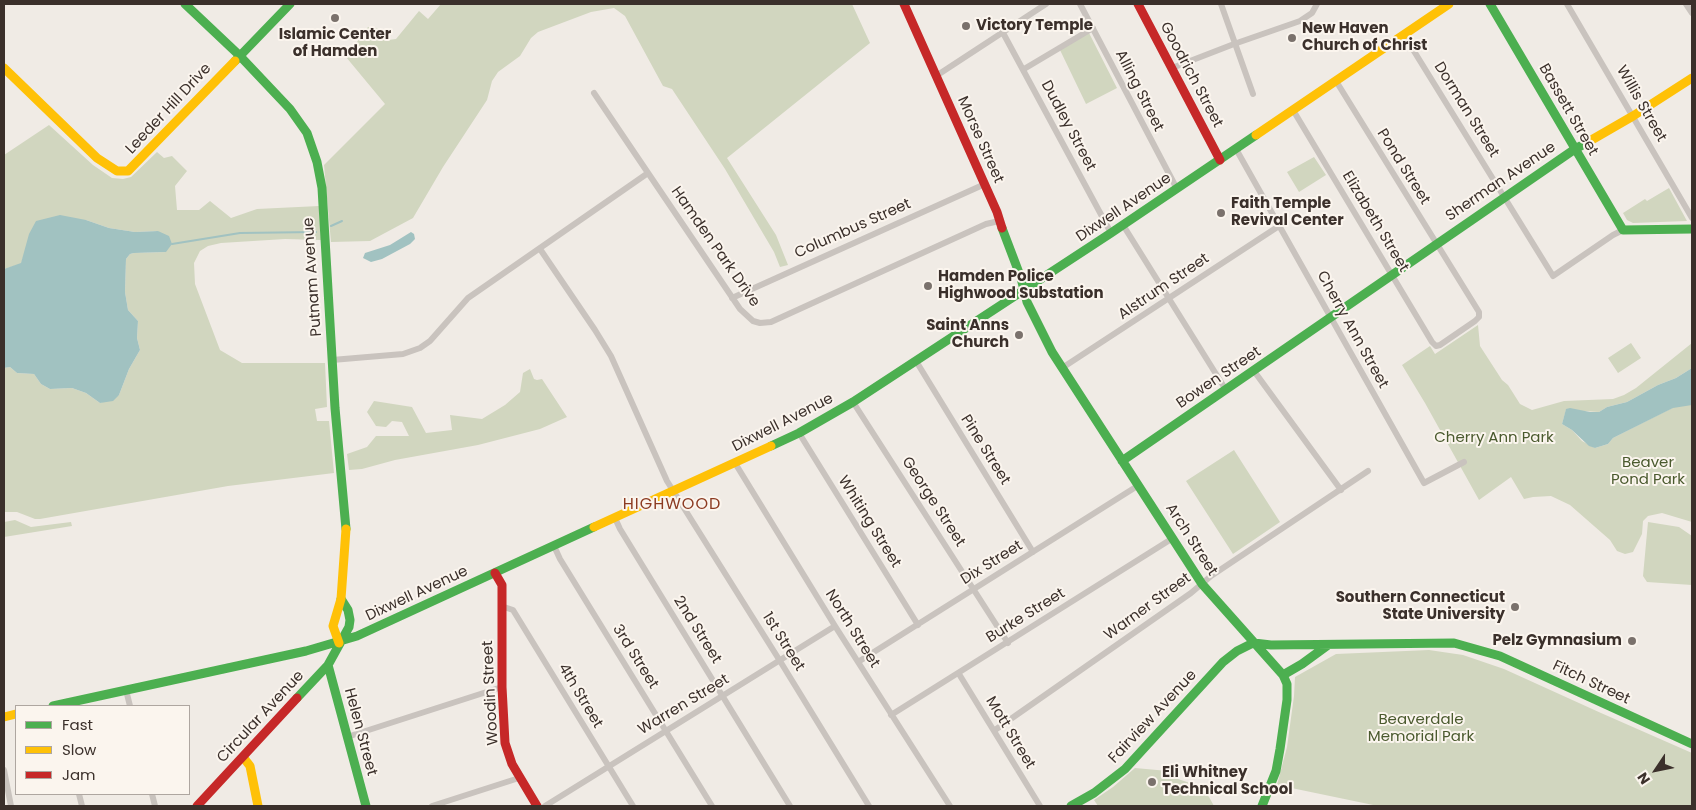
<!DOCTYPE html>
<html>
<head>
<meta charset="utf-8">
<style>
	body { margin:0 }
	#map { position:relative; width:1696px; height:810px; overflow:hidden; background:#f0ebe5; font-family:Poppins,sans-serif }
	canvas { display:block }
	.frame { position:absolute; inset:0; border:5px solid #3b302b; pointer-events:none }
	.legend { position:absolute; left:15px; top:705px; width:175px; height:90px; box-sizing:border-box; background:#fbf5ee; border:1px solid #aea6a0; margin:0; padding:6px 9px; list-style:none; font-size:15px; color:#3b302b }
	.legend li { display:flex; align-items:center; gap:10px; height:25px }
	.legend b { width:25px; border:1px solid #aea6a0 }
	.north { position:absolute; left:1631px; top:745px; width:50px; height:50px; -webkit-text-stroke:4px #fbf5ee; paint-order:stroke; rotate:236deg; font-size:14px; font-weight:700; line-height:20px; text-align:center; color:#3b302b }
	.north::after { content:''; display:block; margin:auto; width:18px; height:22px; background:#3b302b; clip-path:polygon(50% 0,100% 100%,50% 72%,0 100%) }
</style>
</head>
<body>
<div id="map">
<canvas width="1696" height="810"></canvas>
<div class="frame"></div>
<ul class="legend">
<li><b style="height:6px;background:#4caf50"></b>Fast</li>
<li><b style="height:6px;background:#ffc107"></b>Slow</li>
<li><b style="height:6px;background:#c62828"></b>Jam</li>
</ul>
<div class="north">N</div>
</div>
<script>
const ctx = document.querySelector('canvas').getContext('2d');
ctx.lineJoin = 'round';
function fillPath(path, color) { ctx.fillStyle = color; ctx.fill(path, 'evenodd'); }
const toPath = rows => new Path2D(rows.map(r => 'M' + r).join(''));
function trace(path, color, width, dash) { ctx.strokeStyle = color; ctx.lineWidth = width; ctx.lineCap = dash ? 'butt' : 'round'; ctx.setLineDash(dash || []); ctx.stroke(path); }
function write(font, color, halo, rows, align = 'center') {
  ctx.font = font + ' Poppins,sans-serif'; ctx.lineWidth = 4; ctx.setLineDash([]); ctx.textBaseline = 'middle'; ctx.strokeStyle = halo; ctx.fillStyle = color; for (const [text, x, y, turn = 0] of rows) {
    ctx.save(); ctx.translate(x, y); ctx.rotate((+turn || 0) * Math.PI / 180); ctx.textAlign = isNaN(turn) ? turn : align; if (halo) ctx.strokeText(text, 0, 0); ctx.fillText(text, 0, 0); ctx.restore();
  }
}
const green = toPath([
	[441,4,852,4,870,43,727,158,776,235,788,265,780,267,774,252,725,169,672,89,663,86,625,16,614,8,591,12,538,32,531,38,520,56,498,72,492,81,487,100,443,167,413,218,370,241,331,242,324,165,385,104,346,57,368,27,377,28,388,40,396,39,419,11,428,19],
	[1089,33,1117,88,1086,104,1060,50],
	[49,125,93,165,112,178,123,179,131,177,157,152,164,158,172,156,187,171,175,186,177,210,199,210,210,201,231,218,257,209,319,206,321,240,285,239,221,243,208,246,200,251,194,263,195,284,220,350,242,363,325,363,327,407,315,409,317,421,329,421,334,473,228,486,40,519,35,519,17,512,4,512,4,368,10,367,17,373,34,374,41,384,50,389,72,388,86,393,100,403,119,395,129,369,140,350,137,338,138,321,128,310,125,292,126,259,130,254,134,253,166,252,158,231,135,232,109,228,86,220,26,249,21,264,4,269,4,155],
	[1314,157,1326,175,1299,192,1287,172],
	[1669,188,1687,221,1633,223,1627,220,1623,213,1645,199,1647,201],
	[1478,325,1480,346,1502,380,1508,385,1520,404,1532,410,1564,401,1613,399,1624,395,1636,388,1692,343,1692,368,1676,378,1658,385,1627,402,1607,407,1599,412,1566,410,1562,424,1572,430,1582,441,1595,448,1608,444,1613,438,1692,398,1692,522,1662,513,1648,516,1643,521,1642,534,1633,552,1625,554,1617,551,1610,540,1570,505,1551,496,1533,497,1524,499,1511,477,1479,500,1425,403,1402,365,1430,346,1435,354],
	[1631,343,1641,358,1618,373,1608,358],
	[530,369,534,379,537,380,542,379,567,417,540,429,478,445,395,460,362,469,349,470,347,454,367,447,376,436,409,436,402,422,392,421,386,427,376,426,367,412,374,401,412,407,426,433,452,430,450,415,482,419,505,405,520,392,523,373],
	[1234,450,1280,522,1233,554,1186,481],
	[15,520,31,527,71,522,72,526,4,537,4,522],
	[1648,522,1679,527,1692,536,1692,585,1647,582,1643,576],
	[1429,650,1463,655,1504,669,1601,713,1692,753,1692,806,1378,806,1277,785,1287,747,1294,696,1295,677,1336,654],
	[1135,768,1168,771,1172,777,1199,786,1209,797,1214,806,1098,806,1094,800,1113,787]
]);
const water = toPath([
	[60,215,86,220,109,228,135,232,158,231,169,236,172,244,166,252,134,253,130,254,126,259,125,292,128,310,138,321,137,338,140,350,129,369,119,395,113,401,100,403,86,393,72,388,50,389,41,384,34,374,17,373,10,367,4,368,4,269,21,263,29,234,36,221],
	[411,232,414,234,415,239,410,244,382,259,371,262,363,258,365,253,390,245],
	[1692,368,1692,405,1673,408,1613,438,1608,444,1595,448,1589,446,1572,430,1562,424,1566,409,1570,408,1590,412,1599,412,1607,407,1627,402,1658,385,1676,378]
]);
const stream = toPath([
	[331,226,342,221],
	[172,244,240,233,316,232]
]);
const street = toPath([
	[1080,4,1177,189],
	[1221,4,1253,94],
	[1567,4,1692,218],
	[1686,4,1692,13],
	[1002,31,1111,233],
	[1404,35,1553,276,1613,235,1623,230],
	[1172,68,1234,44,1300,21,1312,13,1317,4],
	[1024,69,1093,28],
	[936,76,1046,4],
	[594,93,740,309,753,321,760,323,771,322,986,224,999,221],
	[1293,110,1432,342,1436,346,1440,345,1475,321,1479,317,1479,312,1336,81],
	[1236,149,1424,483,1464,462],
	[1123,225,1226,390],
	[540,249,595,330,611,356,667,481,780,661,869,806],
	[732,298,985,184],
	[332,360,403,354,420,348,430,341,468,298,648,173],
	[916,361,1033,552],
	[1062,368,1279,226],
	[1254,371,1341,490],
	[853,402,1008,643],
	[799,433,918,625],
	[735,463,835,626,950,806],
	[615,518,620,529,790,806],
	[554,546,560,559,712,806],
	[501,606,513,610,633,806],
	[858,662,1139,485],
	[959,674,1040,806],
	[126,690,130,706],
	[891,715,1173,538],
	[995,730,1191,593,1211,576,1368,471],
	[347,737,502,687],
	[4,770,11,806],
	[79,794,82,806],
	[152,794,155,806],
	[432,806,519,778],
	[545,806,835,626]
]);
const fast = toPath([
	[185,4,239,55,290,109,307,133,317,162,322,188,335,408,346,529],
	[1490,4,1623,230,1692,229],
	[235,61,290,4],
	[1002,228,1021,278,1027,302,1052,352,1202,584,1283,675,1287,684,1287,700,1280,749,1276,771,1262,806],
	[771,446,799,433,853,402,1111,233,1256,135],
	[1122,461,1575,149,1588,142],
	[1254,643,1271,645,1454,643,1500,656,1692,744],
	[328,665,366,806],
	[1283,675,1302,664,1328,645],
	[297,698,328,665,349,627,350,620,348,610,341,599],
	[53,706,306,651,357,636,594,527],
	[1071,806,1094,793,1125,769,1223,662,1237,651,1253,643]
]);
const slow = toPath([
	[4,68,97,158,117,171,128,171,235,61],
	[1256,135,1449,4],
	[1588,142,1633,116,1692,78],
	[594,527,771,446],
	[339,643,333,626,341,599,346,529],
	[4,717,16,714],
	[243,757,250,766,258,806]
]);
const jam = toPath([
	[904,4,997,212,1002,228],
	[1138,4,1220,160],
	[495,573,502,585,502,687,505,743,512,764,537,806],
	[197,806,297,698]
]);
const markers = [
	[335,18,5,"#7a716c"],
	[966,26,5,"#7a716c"],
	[1292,38,5,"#7a716c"],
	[1221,213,5,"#7a716c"],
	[928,286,5,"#7a716c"],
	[1019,335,5,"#7a716c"],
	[1515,607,5,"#7a716c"],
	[1632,641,5,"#7a716c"],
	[1152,782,5,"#7a716c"]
];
const poiNames = [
	["Victory Temple",976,26],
	["New Haven",1302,29],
	["Church of Christ",1302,46],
	["Islamic Center",335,35,"center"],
	["of Hamden",335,52,"center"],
	["Faith Temple",1231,204],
	["Revival Center",1231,221],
	["Hamden Police",938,277],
	["Highwood Substation",938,294],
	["Saint Anns",1009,326,"right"],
	["Church",1009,343,"right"],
	["Southern Connecticut",1505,598,"right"],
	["State University",1505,615,"right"],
	["Pelz Gymnasium",1622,641,"right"],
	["Eli Whitney",1162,773],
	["Technical School",1162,790]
];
const streetNames = [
	["Goodrich Street",1191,75,62],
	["Alling Street",1139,91,63],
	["Willis Street",1641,104,60],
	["Leeder Hill Drive",169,109,-47],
	["Dorman Street",1466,110,58],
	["Bassett Street",1568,110,60],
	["Dudley Street",1068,126,62],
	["Morse Street",980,140,66],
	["Pond Street",1403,167,58],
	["Sherman Avenue",1501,182,-34],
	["Dixwell Avenue",1124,208,-34],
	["Elizabeth Street",1375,222,59],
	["Columbus Street",853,229,-24],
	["Hamden Park Drive",715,247,55],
	["Putnam Avenue",313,277,-94],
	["Alstrum Street",1164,287,-34],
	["Cherry Ann Street",1352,330,61],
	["Bowen Street",1219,378,-34],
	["Dixwell Avenue",783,423,-27],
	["Pine Street",985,450,58],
	["George Street",933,502,57],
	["Whiting Street",869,522,58],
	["Arch Street",1191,540,57],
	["Dix Street",992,563,-32],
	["Dixwell Avenue",417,594,-25],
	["Warner Street",1148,607,-36],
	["Burke Street",1026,616,-32],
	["North Street",852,629,58],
	["2nd Street",697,630,58],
	["1st Street",783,642,58],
	["3rd Street",635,657,58],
	["Fitch Street",1591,683,25],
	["Woodin Street",491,693,-93],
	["4th Street",580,696,59],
	["Warren Street",684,705,-31],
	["Circular Avenue",261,717,-47],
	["Fairview Avenue",1153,717,-47],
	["Helen Street",360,732,75],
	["Mott Street",1010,733,59]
];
const parkNames = [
	["Cherry Ann Park",1494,438],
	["Beaver",1648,463],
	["Pond Park",1648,480],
	["Beaverdale",1421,720],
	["Memorial Park",1421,737]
];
const neighbourhoodNames = [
	["HIGHWOOD",672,505]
];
fillPath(green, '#d1d6bf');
fillPath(water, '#a1c2c1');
trace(stream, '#a1c2c1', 2);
trace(street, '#c9c3be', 6);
trace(fast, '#4caf50', 9);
trace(slow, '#ffc107', 9);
trace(jam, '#c62828', 9);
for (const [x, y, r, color] of markers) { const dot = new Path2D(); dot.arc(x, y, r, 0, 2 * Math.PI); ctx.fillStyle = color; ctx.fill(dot); trace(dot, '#fbf5ee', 2); }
write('bold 15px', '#3b302b', '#fbf5ee', poiNames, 'left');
write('15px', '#3b302b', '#fbf5ee', streetNames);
write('15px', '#4a5a2e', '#fbf5ee', parkNames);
ctx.letterSpacing = '1px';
write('16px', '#8c3b22', '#fbf5ee', neighbourhoodNames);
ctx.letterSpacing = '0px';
</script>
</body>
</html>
